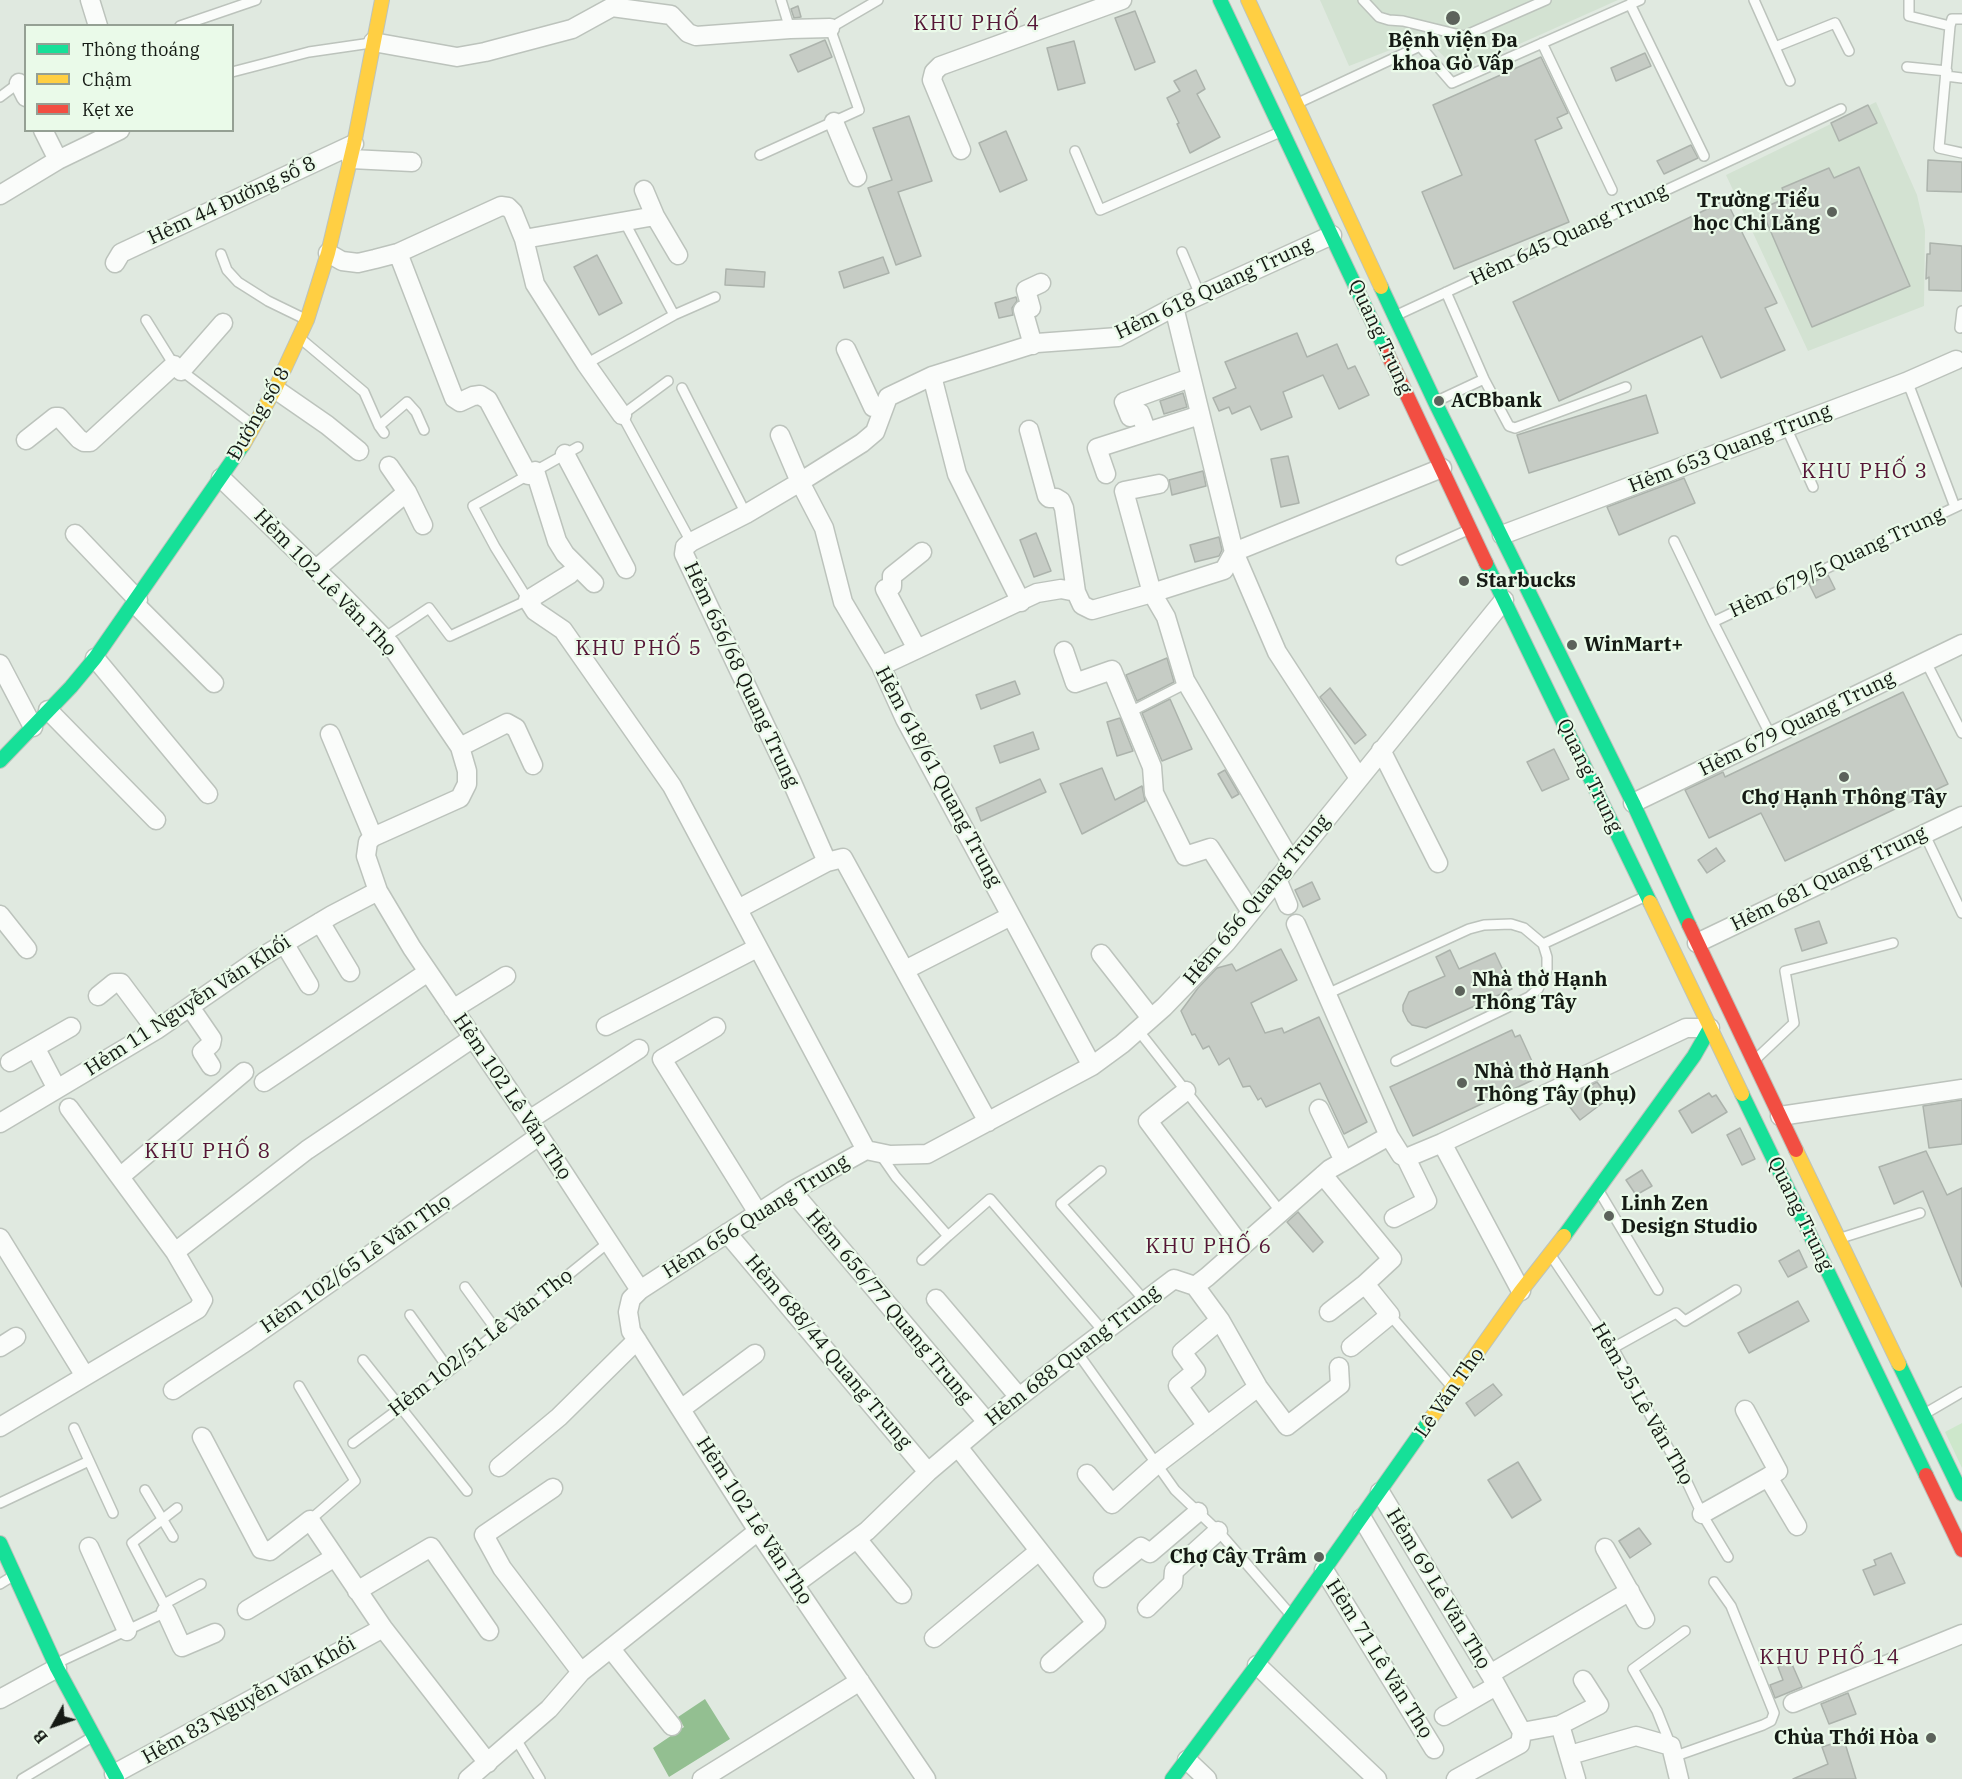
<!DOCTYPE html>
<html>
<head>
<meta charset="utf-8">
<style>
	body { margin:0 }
	#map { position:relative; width:1962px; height:1779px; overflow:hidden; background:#e0e9e0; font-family:"IBM Plex Serif",serif }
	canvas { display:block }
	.legend { position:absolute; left:24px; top:24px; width:210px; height:108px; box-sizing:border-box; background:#eafae9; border:2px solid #95a094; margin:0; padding:8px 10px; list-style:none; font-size:18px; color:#151a14 }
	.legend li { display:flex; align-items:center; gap:12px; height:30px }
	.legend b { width:30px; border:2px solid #95a094 }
	.north { position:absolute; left:24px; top:1695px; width:60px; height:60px; -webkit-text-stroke:4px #eafae9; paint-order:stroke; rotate:230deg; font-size:16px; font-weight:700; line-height:24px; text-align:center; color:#151a14 }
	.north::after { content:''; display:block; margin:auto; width:21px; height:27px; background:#151a14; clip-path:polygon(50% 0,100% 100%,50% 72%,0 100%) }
</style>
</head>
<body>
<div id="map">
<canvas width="1962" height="1779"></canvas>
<ul class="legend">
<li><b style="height:8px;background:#16e098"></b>Thông thoáng</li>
<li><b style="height:8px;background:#ffcf43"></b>Chậm</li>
<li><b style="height:8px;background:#f24e42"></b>Kẹt xe</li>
</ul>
<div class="north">B</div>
</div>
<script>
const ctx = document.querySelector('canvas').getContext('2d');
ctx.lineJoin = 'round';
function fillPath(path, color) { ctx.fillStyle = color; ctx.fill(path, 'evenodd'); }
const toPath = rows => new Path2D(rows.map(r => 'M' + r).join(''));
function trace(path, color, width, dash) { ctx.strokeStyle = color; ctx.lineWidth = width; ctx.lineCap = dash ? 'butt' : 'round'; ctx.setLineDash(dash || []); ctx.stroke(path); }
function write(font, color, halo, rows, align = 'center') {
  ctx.font = font + ' "IBM Plex Serif",serif'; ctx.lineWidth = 4.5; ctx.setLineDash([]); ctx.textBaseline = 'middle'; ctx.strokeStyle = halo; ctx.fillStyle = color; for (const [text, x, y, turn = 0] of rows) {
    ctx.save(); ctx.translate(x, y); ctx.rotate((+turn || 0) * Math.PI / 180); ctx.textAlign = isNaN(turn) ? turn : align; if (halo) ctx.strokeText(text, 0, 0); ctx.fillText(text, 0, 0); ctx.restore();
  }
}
const built = toPath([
	[1320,0,1618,0,1459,71,1424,37,1349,66],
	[1876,102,1917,195,1925,230,1924,306,1808,351,1726,175]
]);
const green = toPath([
	[1962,1423,1962,1468,1945,1432]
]);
const water = toPath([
	[705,1699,730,1739,669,1777,653,1748,684,1727,678,1717]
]);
const building = toPath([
	[798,6,801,17,794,18,791,9,798,6],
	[1135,11,1155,62,1135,70,1115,18,1135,11],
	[825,40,832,57,798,72,790,55,825,40],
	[1074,41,1085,83,1058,90,1047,48,1074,41],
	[1645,53,1651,66,1616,81,1611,68,1645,53],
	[1541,57,1568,113,1557,118,1562,128,1535,140,1569,222,1454,269,1422,192,1462,175,1433,105,1541,57],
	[1196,70,1205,89,1197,94,1220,137,1190,153,1177,124,1179,123,1167,98,1180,91,1174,81,1196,70],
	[1868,105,1877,123,1839,141,1831,123,1868,105],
	[909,116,932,181,898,192,921,256,896,265,868,188,892,180,873,128,909,116],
	[1006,131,1027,180,1000,192,979,143,1006,131],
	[1691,145,1698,158,1664,174,1657,161,1691,145],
	[1928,160,1962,162,1962,192,1927,191,1928,160],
	[1859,167,1910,286,1812,327,1761,209,1786,198,1782,188,1829,168,1834,178,1859,167],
	[1726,200,1777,303,1765,308,1785,350,1721,378,1702,336,1559,401,1513,302,1726,200],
	[1930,243,1962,246,1962,291,1929,290,1929,277,1926,279,1927,254,1930,254,1930,243],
	[597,255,622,303,599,315,574,267,597,255],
	[883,257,889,273,844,288,839,272,883,257],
	[726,269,765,272,764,287,725,285,726,269],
	[1016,297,1017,301,1012,308,1013,315,999,318,995,303,1016,297],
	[1297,333,1307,357,1337,344,1348,369,1355,366,1369,395,1339,409,1323,375,1283,392,1292,417,1261,430,1250,406,1232,414,1229,407,1219,411,1213,398,1236,388,1225,362,1297,333],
	[1183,393,1187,407,1164,414,1160,401,1183,393],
	[1646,395,1658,433,1529,473,1517,435,1646,395],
	[1288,456,1299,503,1281,507,1271,459,1288,456],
	[1203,471,1206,486,1172,495,1169,480,1203,471],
	[1684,478,1695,503,1619,535,1607,507,1684,478],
	[1036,533,1051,571,1034,577,1020,540,1036,533],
	[1219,537,1222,550,1219,556,1195,562,1190,545,1219,537],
	[1828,575,1835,589,1816,598,1809,584,1828,575],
	[1167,658,1174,682,1137,701,1126,675,1167,658],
	[1015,681,1020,694,981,709,976,695,1015,681],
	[1330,688,1366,735,1355,744,1320,697,1330,688],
	[1903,692,1948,784,1785,861,1761,813,1709,838,1685,790,1723,772,1725,777,1903,692],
	[1170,699,1192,749,1162,761,1142,713,1170,699],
	[1120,718,1133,751,1117,756,1107,722,1120,718],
	[1033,732,1039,749,1000,763,994,746,1033,732],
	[1554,749,1569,779,1542,791,1527,762,1554,749],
	[1102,768,1115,800,1142,786,1145,801,1082,834,1060,784,1102,768],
	[1225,770,1239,794,1232,798,1218,774,1225,770],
	[1040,779,1046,792,981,821,976,808,1040,779],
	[1716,848,1725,861,1707,873,1698,860,1716,848],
	[1312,882,1320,899,1303,907,1295,890,1312,882],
	[1819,921,1827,943,1802,951,1795,929,1819,921],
	[1281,949,1297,980,1251,1003,1265,1033,1282,1028,1284,1033,1319,1017,1367,1122,1344,1134,1320,1083,1266,1107,1261,1098,1258,1100,1250,1086,1243,1087,1229,1058,1219,1065,1209,1046,1203,1049,1195,1034,1192,1035,1181,1011,1198,988,1217,968,1232,964,1236,971,1281,949],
	[1450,950,1459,969,1495,953,1512,989,1426,1028,1412,1025,1408,1021,1403,1011,1403,1005,1409,992,1445,976,1436,957,1450,950],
	[1512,1030,1515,1037,1520,1035,1536,1070,1531,1072,1535,1079,1413,1136,1390,1087,1512,1030],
	[1597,1082,1609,1098,1580,1120,1565,1101,1577,1092,1597,1082],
	[1709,1093,1712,1097,1716,1095,1727,1112,1692,1133,1679,1111,1709,1093],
	[1962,1100,1962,1144,1929,1148,1923,1106,1962,1100],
	[1740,1128,1755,1159,1742,1165,1727,1135,1740,1128],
	[1926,1151,1947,1195,1962,1188,1962,1287,1923,1191,1894,1204,1879,1167,1926,1151],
	[1642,1170,1652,1186,1636,1195,1626,1180,1642,1170],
	[1298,1212,1323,1242,1313,1252,1287,1222,1298,1212],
	[1799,1250,1807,1267,1788,1277,1779,1261,1799,1250],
	[1798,1301,1809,1321,1749,1353,1738,1333,1798,1301],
	[1493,1384,1502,1395,1475,1416,1466,1403,1493,1384],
	[1518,1462,1541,1500,1512,1518,1488,1480,1518,1462],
	[1639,1528,1651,1544,1630,1558,1619,1541,1639,1528],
	[1891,1553,1905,1583,1874,1595,1863,1570,1876,1565,1874,1560,1891,1553],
	[1791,1662,1802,1687,1775,1698,1770,1685,1783,1680,1778,1667,1791,1662],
	[1848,1693,1856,1714,1829,1724,1821,1704,1848,1693],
	[1844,1740,1856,1779,1793,1779,1828,1764,1822,1747,1844,1740]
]);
const lane = toPath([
	[781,0,790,29],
	[1363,0,1379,17,1389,20,1403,21,1464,36,1546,0],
	[1754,0,1790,81],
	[1909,0,1909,16,1950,26,1939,148,1962,153],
	[1630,4,1704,156],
	[180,26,256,0],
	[1950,26,1952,19,1962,19],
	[1542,43,1612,190],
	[1775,47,1835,23,1849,51],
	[1907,67,1947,71],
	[232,72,309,52,371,43],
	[1946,76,1962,78],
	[0,97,20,82],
	[1298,103,1420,46,1452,83,1640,0],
	[1075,151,1100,210,1278,133],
	[760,155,859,110,830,28,878,0],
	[1182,252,1200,295],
	[221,254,227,270,238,282,268,301,305,319],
	[1446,292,1484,379,1509,426,1515,428,1626,387],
	[674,315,715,297],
	[1397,315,1841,109],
	[146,320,174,365,253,425],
	[1960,328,1962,311],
	[301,339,364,392,379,426,384,433],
	[586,364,674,315,624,221],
	[668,381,622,415,691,542],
	[1906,382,1911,391,1955,507],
	[682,388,746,514],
	[1437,401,1484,379],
	[379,426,407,402,416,412,424,430],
	[1786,427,1813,487],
	[1674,541,1713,622,1771,736],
	[1401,560,1468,530],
	[1713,622,1962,504],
	[384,638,429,608,450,636,528,600,495,547,473,506,578,447],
	[1926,662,1962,733],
	[1130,712,1187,683],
	[1924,833,1962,913],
	[1327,994,1469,929,1484,925,1511,924,1524,928,1543,944,1644,897],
	[1138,1030,1280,1211],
	[1758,1057,1794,1023,1785,971,1893,943],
	[1396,1061,1529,997,1538,989,1547,970,1547,957,1543,944],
	[880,1154,896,1177,948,1236,922,1260],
	[1101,1171,1061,1204,1145,1301],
	[1599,1191,1658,1290],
	[948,1236,990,1199,1104,1332],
	[1841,1238,1920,1213],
	[1552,1257,1613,1348,1686,1480,1702,1514,1728,1557],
	[465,1287,497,1331],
	[410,1315,443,1361,448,1372],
	[1390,1315,1452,1387],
	[1613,1348,1676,1313,1685,1321,1736,1290],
	[1077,1352,1175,1490,1218,1531,1290,1614],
	[363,1360,467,1491],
	[299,1386,355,1481,310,1520],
	[1926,1413,1962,1392],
	[74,1428,113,1513],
	[353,1443,448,1372,609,1242],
	[145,1490,173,1537],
	[0,1503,89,1461],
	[0,1584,13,1576],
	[164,1604,132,1543,177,1508],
	[57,1663,166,1612,164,1604,201,1584],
	[516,1739,540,1779],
	[1671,1746,1657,1711,1633,1669,1685,1631],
	[1673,1757,1763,1725,1771,1721,1774,1713,1731,1606,1714,1582],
	[22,1779,92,1737]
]);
const street = toPath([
	[90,0,98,26],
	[373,42,457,57,485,52,572,29,612,7,671,15,688,33,696,36,790,29,830,28],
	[19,83,26,97],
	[834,122,857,177],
	[43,130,58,160],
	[961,150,932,80,934,72,940,66,1122,0],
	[351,159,412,162],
	[644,190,655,216,678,255],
	[0,195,58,160,120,130],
	[328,253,342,261,358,263,375,259,398,253,501,206,508,207,513,212,524,239],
	[398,253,454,398,460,402,473,396,480,395,488,400,528,475],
	[115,263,121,253,354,144],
	[1174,307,1234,552,1277,652,1359,778],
	[1033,345,1023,310,1031,308,1026,290,1041,283],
	[846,349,873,407,883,408],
	[181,371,223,323],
	[932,376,957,474,1021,602],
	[275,389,327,425,359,451],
	[622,415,586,364,535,284,524,239,655,216],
	[1029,430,1047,496,1049,498,1056,498,1061,501,1064,508,1076,592],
	[1147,432,1140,413,1130,417,1124,402,1190,378],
	[780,435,800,482,824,528,843,602,881,666,905,719,1092,1066],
	[26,440,55,417,59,417,79,439,84,442,90,442,174,365],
	[565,454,626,569],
	[389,466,407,492,423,525],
	[535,471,557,541,565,554,594,583],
	[1106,474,1097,448,1200,415],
	[221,478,338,591,390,644,460,747,467,771,467,784,460,798,373,837,368,842,366,856,378,891,412,948,529,1120,640,1290,631,1299,628,1312,631,1331,758,1531,926,1779],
	[1159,484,1124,491,1152,593,1166,617,1185,680,1291,861],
	[75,534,138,600],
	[1502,535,1906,382,1956,360],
	[316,569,407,492],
	[570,574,528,600,535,611,563,630,672,786,866,1150],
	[135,604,214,683],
	[917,649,885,589,892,586,892,576,922,552],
	[1064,651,1075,683,1112,670,1152,767,1154,793,1185,856,1210,848,1251,912],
	[95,658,208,794],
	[0,664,33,727],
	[881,666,1037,593,1061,589,1076,592,1082,605,1092,610,1152,593,1224,570,1234,552,1442,468],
	[48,710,156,820],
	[330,734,373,837],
	[460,747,507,723,516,728,533,765],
	[1381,750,1438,863],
	[1633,803,1962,644],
	[1277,879,1288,905],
	[738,909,827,862],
	[0,915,27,949],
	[320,922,350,972],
	[1296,924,1389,1136],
	[284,943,309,985],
	[1697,943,1962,816],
	[1101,954,1151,1018],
	[905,970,1011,916],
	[98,996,114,983,121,983,156,1030],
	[190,1007,212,1039,211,1044,202,1052,211,1066],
	[453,1009,506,976],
	[606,1026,757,948],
	[716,1027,662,1059,758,1213],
	[36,1049,57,1089],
	[10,1062,71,1027],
	[264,1082,428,972],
	[1186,1091,1148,1121,1241,1246],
	[1319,1109,1344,1161],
	[1780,1116,1962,1089],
	[529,1120,639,1049],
	[988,1122,843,858,827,862,791,780,684,554,685,547,691,542,746,514,800,482,862,443,875,432,888,397,932,376,1037,343,1118,337,1174,307,1332,235],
	[0,1123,156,1030,260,958,332,915,378,891],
	[1442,1143,1521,1291],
	[1323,1175,1392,1259,1365,1284,1329,1312],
	[121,1176,244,1072],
	[792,1191,987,1422],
	[1394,1218,1427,1201,1406,1158],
	[727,1233,928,1472],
	[0,1238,85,1376],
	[175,1252,307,1150,473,1038],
	[1195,1286,1220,1320,1258,1387,1287,1426,1340,1385,1339,1367],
	[640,1290,792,1191,866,1150,890,1155,927,1154,1092,1066,1122,1044,1164,1007,1226,943,1504,600],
	[936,1299,1019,1397],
	[0,1347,16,1337],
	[1351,1347,1390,1315,1365,1284],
	[173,1390,247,1341,539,1136],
	[681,1409,755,1354],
	[1745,1410,1778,1471,1768,1477,1797,1526],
	[1207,1426,1178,1386,1196,1371,1182,1352,1220,1320],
	[0,1427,198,1309,203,1300,175,1252,69,1108],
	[202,1437,261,1549,270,1551,310,1520,383,1628,488,1763],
	[958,1447,1096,1623,1050,1663],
	[499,1467,559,1417,637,1340],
	[1087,1474,1112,1504,1157,1464,1258,1387],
	[553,1488,484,1535,502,1568,581,1672],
	[1380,1492,1490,1674,1522,1732],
	[1702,1514,1768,1477],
	[1362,1518,1470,1701],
	[857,1539,902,1594],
	[89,1547,127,1631],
	[1605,1548,1645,1619],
	[1324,1570,1434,1749],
	[1103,1578,1141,1547,1150,1553,1198,1512],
	[795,1584,867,1531,928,1472,987,1422,1077,1352,1174,1279,1195,1286,1207,1277,1330,1169,1389,1136,1401,1155,1406,1158,1442,1143,1686,1028,1710,1028],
	[357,1591,431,1547,489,1631],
	[1147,1608,1173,1583,1174,1571,1218,1531],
	[247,1610,335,1557],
	[166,1612,182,1647,215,1633],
	[934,1638,1039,1551],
	[611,1649,672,1726],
	[1257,1665,1377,1779],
	[1490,1674,1630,1591],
	[0,1699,57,1668],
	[1793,1703,1962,1634],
	[1444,1716,1496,1686],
	[1560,1725,1576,1779],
	[1570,1755,1636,1736,1671,1746,1679,1779],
	[1187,1760,1207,1779],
	[114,1774,383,1628],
	[468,1779,549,1709,581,1672,758,1531],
	[702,1779,860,1681],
	[1456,1779,1520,1744,1522,1732,1560,1725,1599,1705,1583,1680]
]);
const fast = toPath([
	[1220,0,1388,355],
	[1381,287,1435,402,1633,803,1689,925],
	[1486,563,1650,902],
	[0,761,71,687,95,658,243,445],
	[1742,1094,1926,1475],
	[1564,1236,1694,1056,1710,1028],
	[1899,1364,1962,1494],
	[0,1543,57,1668,117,1779],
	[1172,1779,1257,1665,1429,1421]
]);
const slow = toPath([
	[1248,0,1381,287],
	[243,445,275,389,307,320,328,253,354,144,382,0],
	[1650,902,1742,1094],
	[1796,1150,1899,1364],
	[1429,1421,1521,1291,1564,1236]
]);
const jam = toPath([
	[1388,355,1486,563],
	[1689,925,1796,1150],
	[1926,1475,1962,1550]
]);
const markers = [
	[1453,18,8,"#5c625b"],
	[1832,212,6,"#5c625b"],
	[1439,401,6,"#5c625b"],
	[1464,581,6,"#5c625b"],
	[1572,645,6,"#5c625b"],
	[1844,777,6,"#5c625b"],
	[1460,991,6,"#5c625b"],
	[1462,1083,6,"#5c625b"],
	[1609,1216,6,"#5c625b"],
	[1319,1557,6,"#5c625b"],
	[1931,1738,6,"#5c625b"]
];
const poiNames = [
	["Bệnh viện Đa",1453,41,"center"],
	["khoa Gò Vấp",1453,64,"center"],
	["Trường Tiểu",1820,201,"right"],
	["học Chi Lăng",1820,224,"right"],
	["ACBbank",1451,401],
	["Starbucks",1476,581],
	["WinMart+",1584,645],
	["Chợ Hạnh Thông Tây",1844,798,"center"],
	["Nhà thờ Hạnh",1472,980],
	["Thông Tây",1472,1003],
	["Nhà thờ Hạnh",1474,1072],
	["Thông Tây (phụ)",1474,1095],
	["Linh Zen",1621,1204],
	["Design Studio",1621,1227],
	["Chợ Cây Trâm",1307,1557,"right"],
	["Chùa Thới Hòa",1919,1738,"right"]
];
const streetNames = [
	["Hẻm 44 Đường số 8",232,201,-25],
	["Hẻm 645 Quang Trung",1569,235,-25],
	["Hẻm 618 Quang Trung",1214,289,-25],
	["Quang Trung",1380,337,65],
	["Đường số 8",259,414,-60],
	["Hẻm 653 Quang Trung",1730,449,-21],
	["Hẻm 679/5 Quang Trung",1837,563,-25],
	["Hẻm 102 Lê Văn Thọ",325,583,46],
	["Hẻm 656/68 Quang Trung",741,675,65],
	["Hẻm 679 Quang Trung",1797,724,-26],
	["Quang Trung",1589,776,64],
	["Hẻm 618/61 Quang Trung",938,777,62],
	["Hẻm 681 Quang Trung",1829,879,-26],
	["Hẻm 656 Quang Trung",1257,900,-50],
	["Hẻm 11 Nguyễn Văn Khối",188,1006,-33],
	["Hẻm 102 Lê Văn Thọ",512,1097,56],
	["Quang Trung",1800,1214,64],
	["Hẻm 656 Quang Trung",756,1217,-32],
	["Hẻm 102/65 Lê Văn Thọ",356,1264,-35],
	["Hẻm 656/77 Quang Trung",889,1307,50],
	["Hẻm 102/51 Lê Văn Thọ",481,1343,-38],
	["Hẻm 688/44 Quang Trung",828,1352,50],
	["Hẻm 688 Quang Trung",1073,1356,-38],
	["Lê Văn Thọ",1450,1393,-55],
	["Hẻm 25 Lê Văn Thọ",1642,1404,60],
	["Hẻm 102 Lê Văn Thọ",754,1521,57],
	["Hẻm 69 Lê Văn Thọ",1438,1589,59],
	["Hẻm 71 Lê Văn Thọ",1379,1659,58],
	["Hẻm 83 Nguyễn Văn Khối",249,1701,-29]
];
const neighbourhoodNames = [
	["KHU PHỐ 4",977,24],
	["KHU PHỐ 3",1865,472],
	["KHU PHỐ 5",639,649],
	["KHU PHỐ 8",208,1152],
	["KHU PHỐ 6",1209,1247],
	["KHU PHỐ 14",1830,1658]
];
fillPath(built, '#d3e2d2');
fillPath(green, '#cde7cb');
fillPath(water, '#93bf91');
fillPath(building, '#c6ccc5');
trace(building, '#acb3ac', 1.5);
trace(lane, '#bcc3bc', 12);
trace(street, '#bcc3bc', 21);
trace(fast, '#bcc3bc', 16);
trace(slow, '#bcc3bc', 16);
trace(jam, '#bcc3bc', 16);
trace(lane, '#fafcfa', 9);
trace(street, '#fafcfa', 18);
trace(fast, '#16e098', 14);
trace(slow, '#ffcf43', 14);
trace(jam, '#f24e42', 14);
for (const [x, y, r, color] of markers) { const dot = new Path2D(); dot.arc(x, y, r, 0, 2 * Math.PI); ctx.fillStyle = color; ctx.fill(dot); trace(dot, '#eafae9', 2); }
write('bold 20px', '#151a14', '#eafae9', poiNames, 'left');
write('20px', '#151a14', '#eafae9', streetNames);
ctx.letterSpacing = '1.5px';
write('21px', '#551636', '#eafae9', neighbourhoodNames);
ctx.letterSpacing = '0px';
</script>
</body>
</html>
